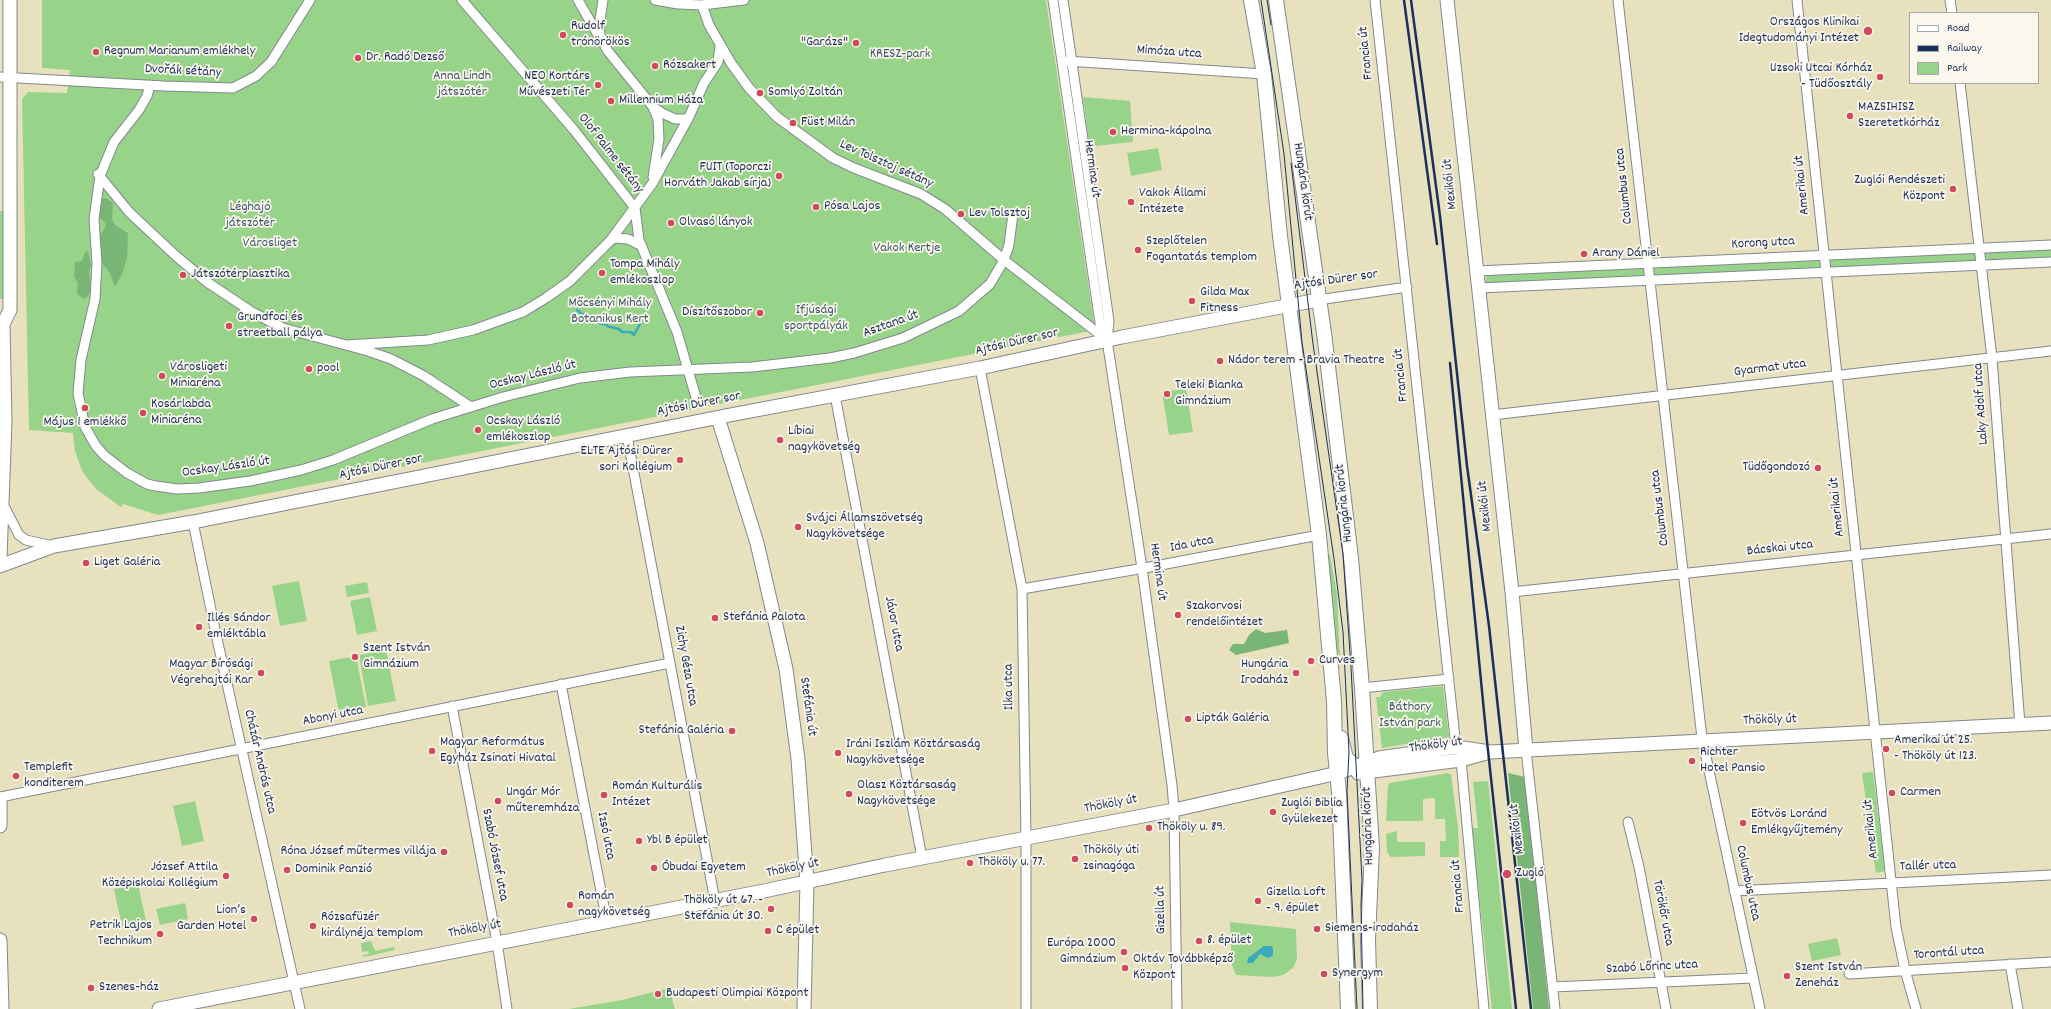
<!DOCTYPE html>
<html>
<head>
<meta charset="utf-8">
<style>
	body { margin:0 }
	#map { position:relative; width:2051px; height:1009px; overflow:hidden; background:#e8e1be; font-family:Dekko,sans-serif }
	canvas { display:block }
	.legend { position:absolute; left:1909px; top:12px; width:130px; height:72px; box-sizing:border-box; background:#fbf7ec; border:1px solid #a1a7b3; margin:0; padding:5px 7px; list-style:none; font-size:12px; color:#1b2f5e }
	.legend li { display:flex; align-items:center; gap:8px; height:20px }
	.legend b { width:20px; border:1px solid #a1a7b3 }
</style>
</head>
<body>
<div id="map">
<canvas width="2051" height="1009"></canvas>
<ul class="legend">
<li><b style="height:5px;background:#fff"></b>Road</li>
<li><b style="height:5px;background:#1b2f5e"></b>Railway</li>
<li><b style="height:11px;background:#97d489"></b>Park</li>
</ul>
</div>
<script>
const ctx = document.querySelector('canvas').getContext('2d');
ctx.lineJoin = 'round';
function fillPath(path, color) { ctx.fillStyle = color; ctx.fill(path, 'evenodd'); }
const toPath = rows => new Path2D(rows.map(r => 'M' + r).join(''));
function trace(path, color, width, dash) { ctx.strokeStyle = color; ctx.lineWidth = width; ctx.lineCap = dash ? 'butt' : 'round'; ctx.setLineDash(dash || []); ctx.stroke(path); }
function write(font, color, halo, rows, align = 'center') {
  ctx.font = font + ' Dekko,sans-serif'; ctx.lineWidth = 3.5; ctx.setLineDash([]); ctx.textBaseline = 'middle'; ctx.strokeStyle = halo; ctx.fillStyle = color; for (const [text, x, y, turn = 0] of rows) {
    ctx.save(); ctx.translate(x, y); ctx.rotate((+turn || 0) * Math.PI / 180); ctx.textAlign = isNaN(turn) ? turn : align; if (halo) ctx.strokeText(text, 0, 0); ctx.fillText(text, 0, 0); ctx.restore();
  }
}
const green = toPath([
	[42,0,1046,0,1095,330,158,515,123,504,121,507,96,489,82,471,75,451,73,433,29,430,22,99,28,92,67,93,70,70,42,68],
	[1083,97,1130,101,1133,142,1095,146,1094,142,1089,143],
	[1158,148,1162,170,1131,176,1127,153],
	[0,211,3,211,4,299,0,299],
	[2051,249,2051,258,1486,285,1486,273],
	[1186,389,1193,432,1169,435,1162,392],
	[1328,554,1330,555,1337,594,1340,659,1332,632],
	[299,581,307,621,280,626,272,586],
	[367,582,369,593,347,597,345,586],
	[370,597,377,631,357,635,350,601],
	[386,650,396,701,368,706,359,655],
	[356,656,366,707,339,712,329,661],
	[1443,686,1449,737,1382,748,1376,697,1380,697,1383,692],
	[1873,772,1885,871,1876,873,1862,773],
	[1448,773,1451,775,1458,827,1459,857,1440,857,1440,841,1446,841,1445,819,1435,819,1435,798,1423,799,1423,821,1386,821,1388,786,1390,783],
	[1488,781,1512,1009,1492,1009,1476,870,1472,828,1478,828,1473,782],
	[195,801,204,841,182,846,173,806],
	[1397,831,1397,842,1425,842,1425,856,1391,857,1389,855,1387,852,1386,834],
	[138,884,146,921,122,926,114,889],
	[185,903,188,919,160,925,156,909],
	[1230,922,1296,929,1297,959,1293,968,1283,975,1272,977,1236,975,1232,965],
	[1837,938,1841,955,1812,961,1808,944],
	[371,941,375,951,394,947,395,950,364,957,363,955,369,954,368,951,362,952,361,943],
	[669,988,675,1009,569,1009,622,1000]
]);
const forest = toPath([
	[106,198,113,203,112,219,115,225,128,233,127,258,122,274,116,285,114,285,110,273,102,263,100,236,106,226,105,222,99,218,100,204,102,199],
	[88,251,91,265,89,272,91,290,88,296,84,299,77,294,78,283,74,277,75,262,82,261,85,252],
	[1256,629,1265,633,1287,630,1289,643,1236,655,1229,650,1233,644,1244,644,1249,635],
	[1508,773,1525,777,1549,1009,1533,1009]
]);
const water = toPath([
	[1264,946,1271,946,1273,948,1273,956,1268,958,1260,954,1253,963,1247,963,1248,958]
]);
const stream = toPath([
	[577,310,582,314,591,316,592,320,602,324,606,324,607,326,619,329,622,332,631,332,634,335,641,322]
]);
const street = toPath([
	[462,0,574,130,635,208,639,240,677,332,697,401],
	[578,0,598,35],
	[603,0,599,27,600,35,607,50,653,107,662,113,675,119,686,119,689,117],
	[655,0,678,4,702,5,744,0],
	[1053,0,1100,323,1107,338],
	[1063,0,1109,321,1107,340,1142,568,1172,785,1174,810,1177,1009],
	[1375,0,1456,747],
	[1618,0,1702,738,1760,1009],
	[1797,0,1896,927,1905,970,1916,1009],
	[1950,0,1952,13],
	[702,5,709,25,731,63,749,88,777,117,833,158,854,168,921,194,945,209,1004,260,1107,340],
	[1067,61,1264,74],
	[0,77,164,86,233,88,256,76,271,62,310,0],
	[1960,83,1992,358,2020,725],
	[150,85,147,96,139,110,114,142,100,176,94,219,97,263,95,299,81,360,78,393,85,427,96,446,105,456,127,473,147,484,156,486,177,489,199,488,250,481,301,470,333,460,432,419,503,397,580,378,630,372,752,367,830,358,854,353,903,338,959,311,990,284,1004,260,1009,245,1013,214],
	[98,174,129,212,176,256,207,282,252,312,283,328,368,351,391,359,424,376,471,407],
	[653,177,659,139,658,119,653,107],
	[610,241,615,238,628,239,642,246],
	[1477,271,2051,245],
	[1479,288,2051,262],
	[1318,300,1407,287],
	[347,345,428,340,473,330,523,312,546,298,570,281,610,241,652,184,689,117,704,83,718,62,720,46],
	[980,368,1022,589,1026,838,1026,1009],
	[835,395,922,858],
	[1492,415,2051,351],
	[627,436,715,901],
	[3,504,19,535,26,540,53,546],
	[193,522,217,639,300,1009],
	[1022,589,1150,567,1319,535],
	[1512,592,2051,534],
	[561,684,607,922],
	[1362,688,1449,679],
	[452,706,497,942,507,1009],
	[1526,750,1555,1009],
	[1461,760,1484,1009],
	[0,797,670,663],
	[1628,822,1639,867,1666,1009],
	[1734,891,2051,875],
	[2010,964,2018,1009],
	[1849,974,2051,962],
	[1553,987,1753,978]
]);
const secondary = toPath([
	[1447,0,1512,592,1526,750],
	[718,418,757,543,786,669,798,759,807,882,804,1009],
	[0,558,5,421,3,324,10,310,10,0],
	[0,566,54,546,193,522,735,414,980,368,1122,337,1318,300],
	[1358,773,1461,760,1490,752,2051,723],
	[0,799,0,826],
	[0,940,2,1009],
	[159,1009,764,891,885,865,1174,810,1338,773,1379,758,1456,747,1490,752]
]);
const primary = toPath([
	[1251,0,1264,74,1280,236,1319,535,1334,701,1335,753,1339,792,1348,1009],
	[1276,0,1324,333,1351,558,1362,688,1372,848,1368,940,1370,1009],
	[1341,738,1346,758,1355,766,1367,772]
]);
const tram = toPath([
	[1261,0,1284,154,1302,342,1334,559,1343,632,1349,752,1347,791,1357,1009],
	[1267,0,1271,25],
	[1291,163,1313,344,1343,554,1351,667,1362,880,1361,904,1363,1009]
]);
const rail = toPath([
	[1404,0,1437,244],
	[1411,0,1440,216,1467,466,1489,626,1531,1009],
	[1450,363,1486,732,1516,1009]
]);
const markers = [
	[1868,31,5,"#d1495b"],
	[563,35,4,"#d1495b"],
	[856,43,4,"#d1495b"],
	[96,52,4,"#d1495b"],
	[358,58,4,"#d1495b"],
	[655,66,4,"#d1495b"],
	[1880,77,4,"#d1495b"],
	[598,85,4,"#d1495b"],
	[760,93,4,"#d1495b"],
	[611,101,4,"#d1495b"],
	[1850,116,4,"#d1495b"],
	[793,123,4,"#d1495b"],
	[1113,132,4,"#d1495b"],
	[779,176,4,"#d1495b"],
	[1953,189,4,"#d1495b"],
	[1131,202,4,"#d1495b"],
	[816,207,4,"#d1495b"],
	[961,214,4,"#d1495b"],
	[671,223,4,"#d1495b"],
	[1138,250,4,"#d1495b"],
	[1584,254,4,"#d1495b"],
	[602,273,4,"#d1495b"],
	[183,275,4,"#d1495b"],
	[1192,301,4,"#d1495b"],
	[760,313,4,"#d1495b"],
	[229,326,4,"#d1495b"],
	[1220,361,4,"#d1495b"],
	[309,369,4,"#d1495b"],
	[162,376,4,"#d1495b"],
	[1167,394,4,"#d1495b"],
	[85,408,4,"#d1495b"],
	[143,413,4,"#d1495b"],
	[478,430,4,"#d1495b"],
	[780,440,4,"#d1495b"],
	[680,460,4,"#d1495b"],
	[1818,468,4,"#d1495b"],
	[798,527,4,"#d1495b"],
	[86,563,4,"#d1495b"],
	[1178,615,4,"#d1495b"],
	[715,618,4,"#d1495b"],
	[199,627,4,"#d1495b"],
	[355,657,4,"#d1495b"],
	[1311,661,4,"#d1495b"],
	[261,673,4,"#d1495b"],
	[1296,673,4,"#d1495b"],
	[1188,719,4,"#d1495b"],
	[732,731,4,"#d1495b"],
	[1886,749,4,"#d1495b"],
	[432,751,4,"#d1495b"],
	[838,753,4,"#d1495b"],
	[1692,761,4,"#d1495b"],
	[16,776,4,"#d1495b"],
	[1892,793,4,"#d1495b"],
	[849,794,4,"#d1495b"],
	[604,795,4,"#d1495b"],
	[498,801,4,"#d1495b"],
	[1273,812,4,"#d1495b"],
	[1743,823,4,"#d1495b"],
	[1149,828,4,"#d1495b"],
	[639,841,4,"#d1495b"],
	[444,852,4,"#d1495b"],
	[1075,859,4,"#d1495b"],
	[970,863,4,"#d1495b"],
	[654,868,4,"#d1495b"],
	[287,870,4,"#d1495b"],
	[1507,874,5,"#d1495b"],
	[226,876,4,"#d1495b"],
	[1258,901,4,"#d1495b"],
	[570,905,4,"#d1495b"],
	[771,909,4,"#d1495b"],
	[254,919,4,"#d1495b"],
	[313,926,4,"#d1495b"],
	[1317,929,4,"#d1495b"],
	[768,931,4,"#d1495b"],
	[160,934,4,"#d1495b"],
	[1199,941,4,"#d1495b"],
	[1124,952,4,"#d1495b"],
	[1125,968,4,"#d1495b"],
	[1324,974,4,"#d1495b"],
	[1787,976,4,"#d1495b"],
	[91,988,4,"#d1495b"],
	[658,994,4,"#d1495b"]
];
const poiNames = [
	["Országos Klinikai",1859,23,"right"],
	["Idegtudományi Intézet",1859,39,"right"],
	["Rudolf",571,27],
	["trónörökös",571,43],
	["\"Garázs\"",848,43,"right"],
	["Regnum Marianum emlékhely",104,52],
	["Dr. Radó Dezső",366,58],
	["Rózsakert",663,66],
	["Uzsoki Utcai Kórház",1872,69,"right"],
	["- Tüdőosztály",1872,85,"right"],
	["NEO Kortárs",590,77,"right"],
	["Művészeti Tér",590,93,"right"],
	["Somlyó Zoltán",768,93],
	["Millennium Háza",619,101],
	["MAZSIHISZ",1858,108],
	["Szeretetkórház",1858,124],
	["Füst Milán",801,123],
	["Hermina-kápolna",1121,132],
	["FUIT (Toporczi",771,168,"right"],
	["Horváth Jakab sírja)",771,184,"right"],
	["Zuglói Rendészeti",1945,181,"right"],
	["Központ",1945,197,"right"],
	["Vakok Állami",1139,194],
	["Intézete",1139,210],
	["Pósa Lajos",824,207],
	["Lev Tolsztoj",969,214],
	["Olvasó lányok",679,223],
	["Szeplőtelen",1146,242],
	["Fogantatás templom",1146,258],
	["Arany Dániel",1592,254],
	["Tompa Mihály",610,265],
	["emlékoszlop",610,281],
	["Játszótérplasztika",191,275],
	["Gilda Max",1200,293],
	["Fitness",1200,309],
	["Díszítőszobor",752,313,"right"],
	["Grundfoci és",237,318],
	["streetball pálya",237,334],
	["Nádor terem - Bravia Theatre",1228,361],
	["Városligeti",170,368],
	["Miniaréna",170,384],
	["pool",317,369],
	["Teleki Blanka",1175,386],
	["Gimnázium",1175,402],
	["Kosárlabda",151,405],
	["Miniaréna",151,421],
	["Ocskay László",486,422],
	["emlékoszlop",486,438],
	["Május 1 emlékkő",85,423,"center"],
	["Líbiai",788,432],
	["nagykövetség",788,448],
	["ELTE Ajtósi Dürer",672,452,"right"],
	["sori Kollégium",672,468,"right"],
	["Tüdőgondozó",1810,468,"right"],
	["Svájci Államszövetség",806,519],
	["Nagykövetsége",806,535],
	["Liget Galéria",94,563],
	["Szakorvosi",1186,607],
	["rendelőintézet",1186,623],
	["Stefánia Palota",723,618],
	["Illés Sándor",207,619],
	["emléktábla",207,635],
	["Szent István",363,649],
	["Gimnázium",363,665],
	["Curves",1319,661],
	["Magyar Bírósági",253,665,"right"],
	["Végrehajtói Kar",253,681,"right"],
	["Hungária",1288,665,"right"],
	["Irodaház",1288,681,"right"],
	["Lipták Galéria",1196,719],
	["Stefánia Galéria",724,731,"right"],
	["Amerikai út 25.",1894,741],
	["- Thököly út 123.",1894,757],
	["Magyar Református",440,743],
	["Egyház Zsinati Hivatal",440,759],
	["Iráni Iszlám Köztársaság",846,745],
	["Nagykövetsége",846,761],
	["Richter",1700,753],
	["Hotel Pansio",1700,769],
	["Templefit",24,768],
	["konditerem",24,784],
	["Olasz Köztársaság",857,786],
	["Nagykövetsége",857,802],
	["Román Kulturális",612,787],
	["Intézet",612,803],
	["Ungár Mór",506,793],
	["műteremháza",506,809],
	["Carmen",1900,793],
	["Zuglói Biblia",1281,804],
	["Gyülekezet",1281,820],
	["Eötvös Loránd",1751,815],
	["Emlékgyűjtemény",1751,831],
	["Thököly u. 89.",1157,828],
	["Ybl B épület",647,841],
	["Thököly úti",1083,851],
	["zsinagóga",1083,867],
	["Róna József műtermes villája",436,852,"right"],
	["Thököly u. 77.",978,863],
	["József Attila",218,868,"right"],
	["Középiskolai Kollégium",218,884,"right"],
	["Óbudai Egyetem",662,868],
	["Dominik Panzió",295,870],
	["Zugló",1516,874],
	["Gizella Loft",1266,893],
	["- 9. épület",1266,909],
	["Román",578,897],
	["nagykövetség",578,913],
	["Thököly út 67. -",763,901,"right"],
	["Stefánia út 30.",763,917,"right"],
	["Lion’s",246,911,"right"],
	["Garden Hotel",246,927,"right"],
	["Rózsafüzér",321,918],
	["királynéja templom",321,934],
	["Petrik Lajos",152,926,"right"],
	["Technikum",152,942,"right"],
	["Siemens-irodaház",1325,929],
	["C épület",776,931],
	["8. épület",1207,941],
	["Európa 2000",1116,944,"right"],
	["Gimnázium",1116,960,"right"],
	["Oktáv Továbbképző",1133,960],
	["Központ",1133,976],
	["Szent István",1795,968],
	["Zeneház",1795,984],
	["Synergym",1332,974],
	["Szenes-ház",99,988],
	["Budapesti Olimpiai Központ",666,994]
];
const streetNames = [
	["Mimóza utca",1169,53,4],
	["Francia út",1367,53,-96],
	["Dvořák sétány",183,72,3],
	["Olof Palme sétány",610,154,52],
	["Lev Tolsztoj sétány",886,165,24],
	["Hermina út",1091,169,82],
	["Hungária körút",1302,182,82],
	["Mexikói út",1451,184,-96],
	["Amerikai út",1803,185,-96],
	["Columbus utca",1625,186,-96],
	["Korong utca",1763,244,-3],
	["Ajtósi Dürer sor",1336,281,-8],
	["Asztana út",891,325,-20],
	["Ajtósi Dürer sor",1017,343,-13],
	["Gyarmat utca",1770,369,-7],
	["Francia út",1402,375,-96],
	["Ocskay László út",533,376,-14],
	["Laky Adolf utca",1982,404,-94],
	["Ajtósi Dürer sor",699,405,-11],
	["Ocskay László út",226,468,-8],
	["Ajtósi Dürer sor",381,468,-12],
	["Hungária körút",1345,503,-96],
	["Mexikói út",1486,506,-96],
	["Amerikai út",1838,507,-96],
	["Columbus utca",1661,508,-97],
	["Ida utca",1192,545,-11],
	["Bácskai utca",1780,549,-6],
	["Hermina út",1157,572,82],
	["Jávor utca",893,624,79],
	["Zichy Géza utca",685,666,80],
	["Ilka utca",1010,687,-91],
	["Stefánia út",807,707,82],
	["Abonyi utca",333,717,-11],
	["Thököly út",1770,721,-2],
	["Thököly út",1436,746,-8],
	["Cházár András utca",259,762,77],
	["Thököly út",1111,805,-11],
	["Hungária körút",1369,826,-92],
	["Mexikói út",1518,829,-97],
	["Amerikai út",1872,829,-96],
	["Izsó utca",605,836,79],
	["Szabó József utca",494,855,79],
	["Tallér utca",1928,867,-2],
	["Thököly út",793,869,-12],
	["Columbus utca",1747,883,78],
	["Francia út",1459,886,-95],
	["Gizella út",1162,910,-91],
	["Törökőr utca",1662,913,79],
	["Thököly út",475,930,-11],
	["Torontál utca",1949,954,-4],
	["Szabó Lőrinc utca",1652,968,-3]
];
const parkNames = [
	["KRESZ-park",900,55],
	["Anna Lindh",462,77],
	["játszótér",462,93],
	["Léghajó",250,208],
	["játszótér",250,224],
	["Városliget",270,244],
	["Vakok Kertje",907,249],
	["Mőcsényi Mihály",610,304],
	["Botanikus Kert",610,320],
	["Ifjúsági",816,311],
	["sportpályák",816,327],
	["Báthory",1410,708],
	["István park",1410,724]
];
fillPath(green, '#97d489');
fillPath(forest, '#79b675');
fillPath(water, '#3baab9');
trace(stream, '#3baab9', 2.5);
trace(street, '#82888e', 11);
trace(secondary, '#82888e', 15);
trace(primary, '#82888e', 16);
trace(street, '#fff', 9);
trace(secondary, '#fff', 13);
trace(primary, '#fff', 14);
trace(tram, '#1b2f5e', 1);
trace(rail, '#1b2f5e', 2.5);
for (const [x, y, r, color] of markers) { const dot = new Path2D(); dot.arc(x, y, r, 0, 2 * Math.PI); ctx.fillStyle = color; ctx.fill(dot); trace(dot, '#fbf7ec', 1.5); }
write('14px', '#1b2f5e', '#fbf7ec', poiNames, 'left');
write('14px', '#1b2f5e', '#fbf7ec', streetNames);
write('14px', '#3a5869', '#fbf7ec', parkNames);
</script>
</body>
</html>
